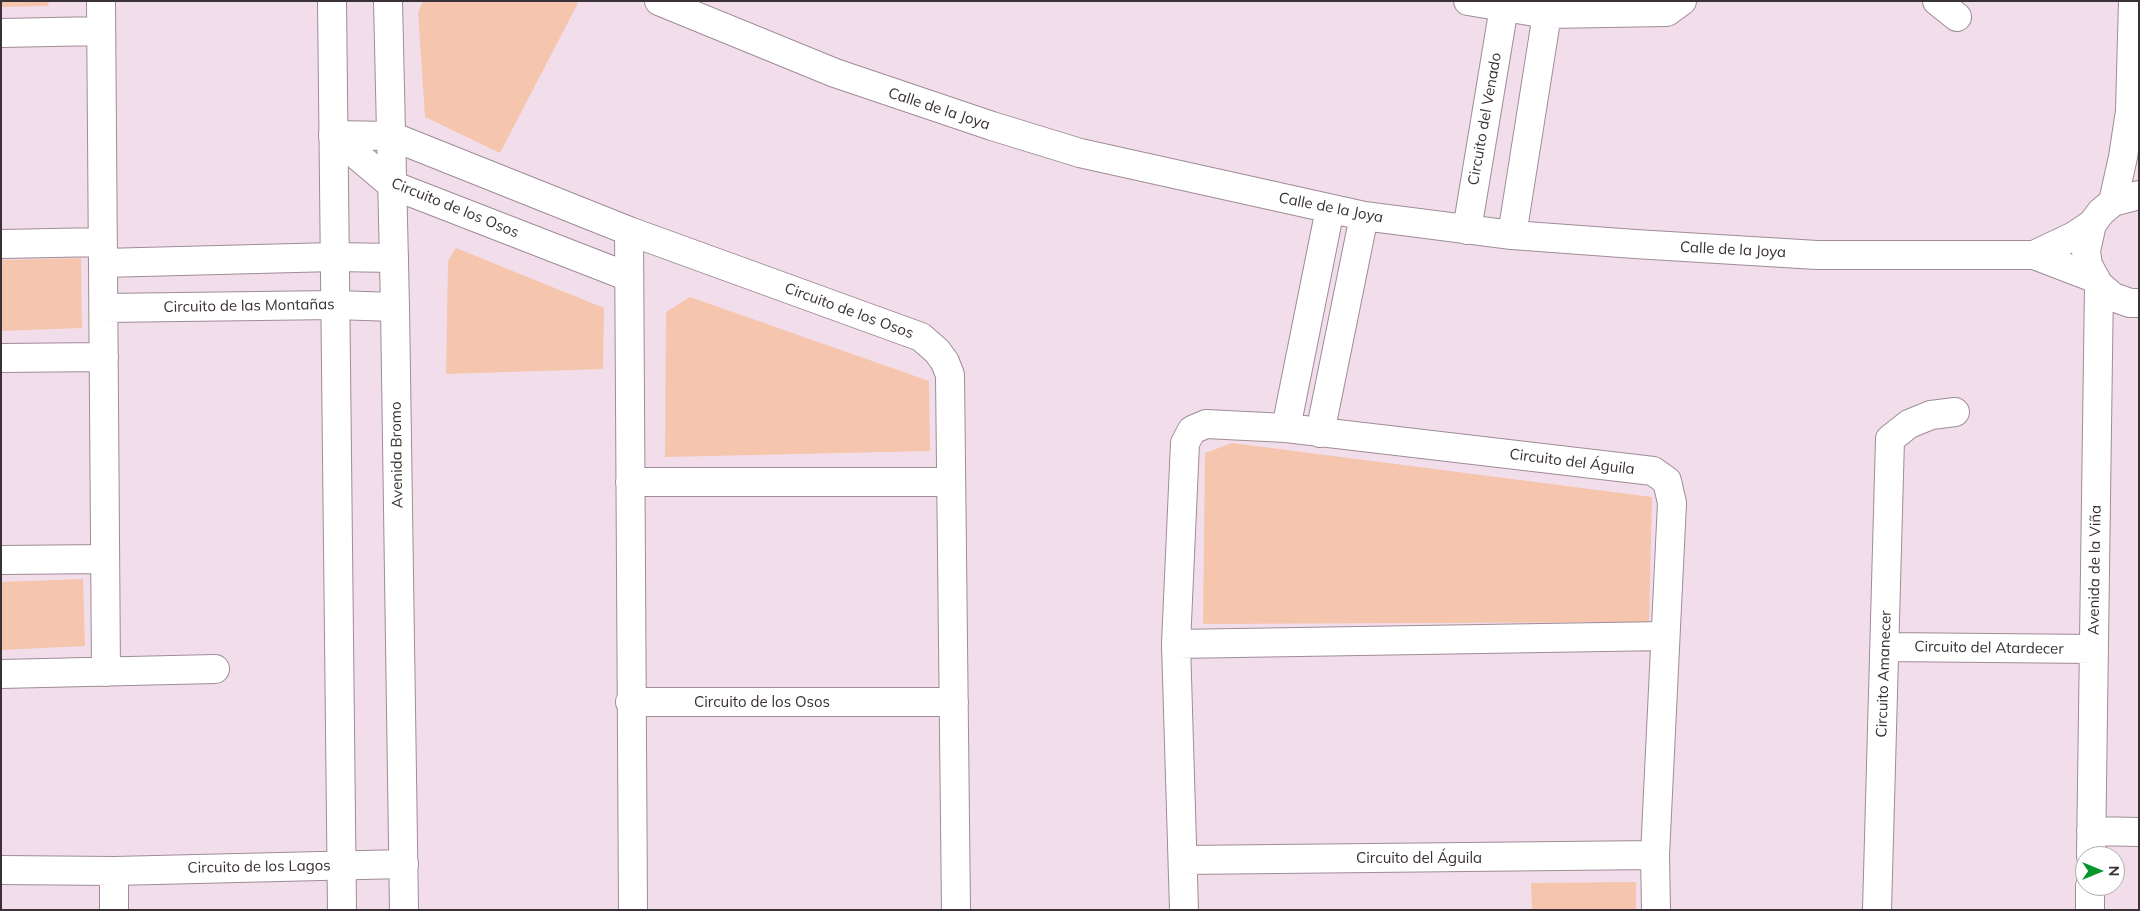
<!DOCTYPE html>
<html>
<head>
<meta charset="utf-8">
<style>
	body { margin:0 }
	#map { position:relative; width:2140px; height:911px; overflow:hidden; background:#f2deea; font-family:Mulish,sans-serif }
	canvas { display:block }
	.frame { position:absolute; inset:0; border:2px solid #393135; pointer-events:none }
	.north { position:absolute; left:2075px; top:846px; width:50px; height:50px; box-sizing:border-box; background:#fff; border:1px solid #b0adae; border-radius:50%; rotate:90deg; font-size:14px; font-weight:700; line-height:20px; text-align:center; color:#393135 }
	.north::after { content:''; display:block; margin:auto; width:18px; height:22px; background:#05962d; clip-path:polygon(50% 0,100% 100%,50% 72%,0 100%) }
</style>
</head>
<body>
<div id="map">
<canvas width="2140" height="911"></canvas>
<div class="frame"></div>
<div class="north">N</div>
</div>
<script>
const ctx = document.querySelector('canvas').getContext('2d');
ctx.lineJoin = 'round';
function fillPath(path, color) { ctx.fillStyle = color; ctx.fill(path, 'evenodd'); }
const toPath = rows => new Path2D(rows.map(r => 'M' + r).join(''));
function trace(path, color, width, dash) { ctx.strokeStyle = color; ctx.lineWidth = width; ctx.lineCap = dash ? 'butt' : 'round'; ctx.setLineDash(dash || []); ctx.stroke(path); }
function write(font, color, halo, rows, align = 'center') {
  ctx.font = font + ' Mulish,sans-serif'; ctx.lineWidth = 4; ctx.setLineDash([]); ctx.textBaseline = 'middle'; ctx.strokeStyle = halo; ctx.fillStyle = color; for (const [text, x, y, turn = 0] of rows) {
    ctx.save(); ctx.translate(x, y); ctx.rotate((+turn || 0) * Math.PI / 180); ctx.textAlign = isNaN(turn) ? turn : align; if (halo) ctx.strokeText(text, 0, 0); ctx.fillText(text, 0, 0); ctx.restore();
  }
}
const green = toPath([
	[1,1,49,1,48,6,1,7],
	[423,1,574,1,578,3,500,153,425,117,418,12],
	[456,248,604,308,603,369,446,374,448,261],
	[81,258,82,328,1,331,1,260],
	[690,297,929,381,930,451,665,457,666,312],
	[1232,443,1652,497,1649,622,1203,624,1205,453],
	[83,579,85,646,1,650,1,582],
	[1636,882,1636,910,1532,910,1531,883]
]);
const minor = toPath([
	[101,1,106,672],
	[659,1,835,73,992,126,1080,153,1364,216,1512,235,1635,244,1817,255,2034,255,2094,278],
	[1468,1,1547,14,1667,12,1682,1],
	[1937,1,1957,17],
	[1,33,101,31],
	[333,135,391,136,629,231,921,337,937,351,945,362,950,375,956,910],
	[333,135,392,185,629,277],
	[2139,195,2113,202,2101,212,2092,224,2086,251,2088,265,2099,285,2113,297,2130,303,2139,303],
	[2113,202,2123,157,2130,111,2133,1],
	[1467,230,1504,7],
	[629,231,633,910],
	[1512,235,1547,14],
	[1,244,103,242],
	[2034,255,2074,236,2092,224],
	[103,263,334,257,394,258],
	[104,308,335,305,395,307],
	[1,358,104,357],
	[1286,428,1330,209],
	[1320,433,1364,216],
	[630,482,951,482],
	[1,560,105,559],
	[1176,644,1665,636],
	[1885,647,2094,649],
	[1,674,215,669],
	[630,702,954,702],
	[2091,831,2139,832],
	[2091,856,2099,285],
	[1183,860,1655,855],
	[1,870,114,871,404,864],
	[114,871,114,910],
	[1184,910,1176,644,1185,443,1192,430,1206,424,1286,428,1653,471,1667,481,1672,503,1655,855,1656,910],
	[1877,910,1890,439,1909,424,1931,415,1955,412],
	[2090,910,2090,886]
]);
const major = toPath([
	[332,1,342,910],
	[388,1,395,307,404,910]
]);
const streetNames = [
	["Calle de la Joya",939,109,18],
	["Circuito del Venado",1485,119,-80],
	["Circuito de los Osos",455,208,22],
	["Calle de la Joya",1331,208,11],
	["Calle de la Joya",1733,250,3],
	["Circuito de las Montañas",249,306,-1],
	["Circuito de los Osos",849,311,20],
	["Avenida Bromo",397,455,-91],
	["Circuito del Águila",1572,462,7],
	["Avenida de la Viña",2095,570,-89],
	["Circuito del Atardecer",1989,648,1],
	["Circuito Amanecer",1884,674,-88],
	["Circuito de los Osos",762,702],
	["Circuito del Águila",1419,858],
	["Circuito de los Lagos",259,867,-1]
];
fillPath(green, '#f6c5ae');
trace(minor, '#9e8c97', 30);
trace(major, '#9e8c97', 30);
trace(minor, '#fff', 28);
trace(major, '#fff', 28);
write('15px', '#393135', '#fff', streetNames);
</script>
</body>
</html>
